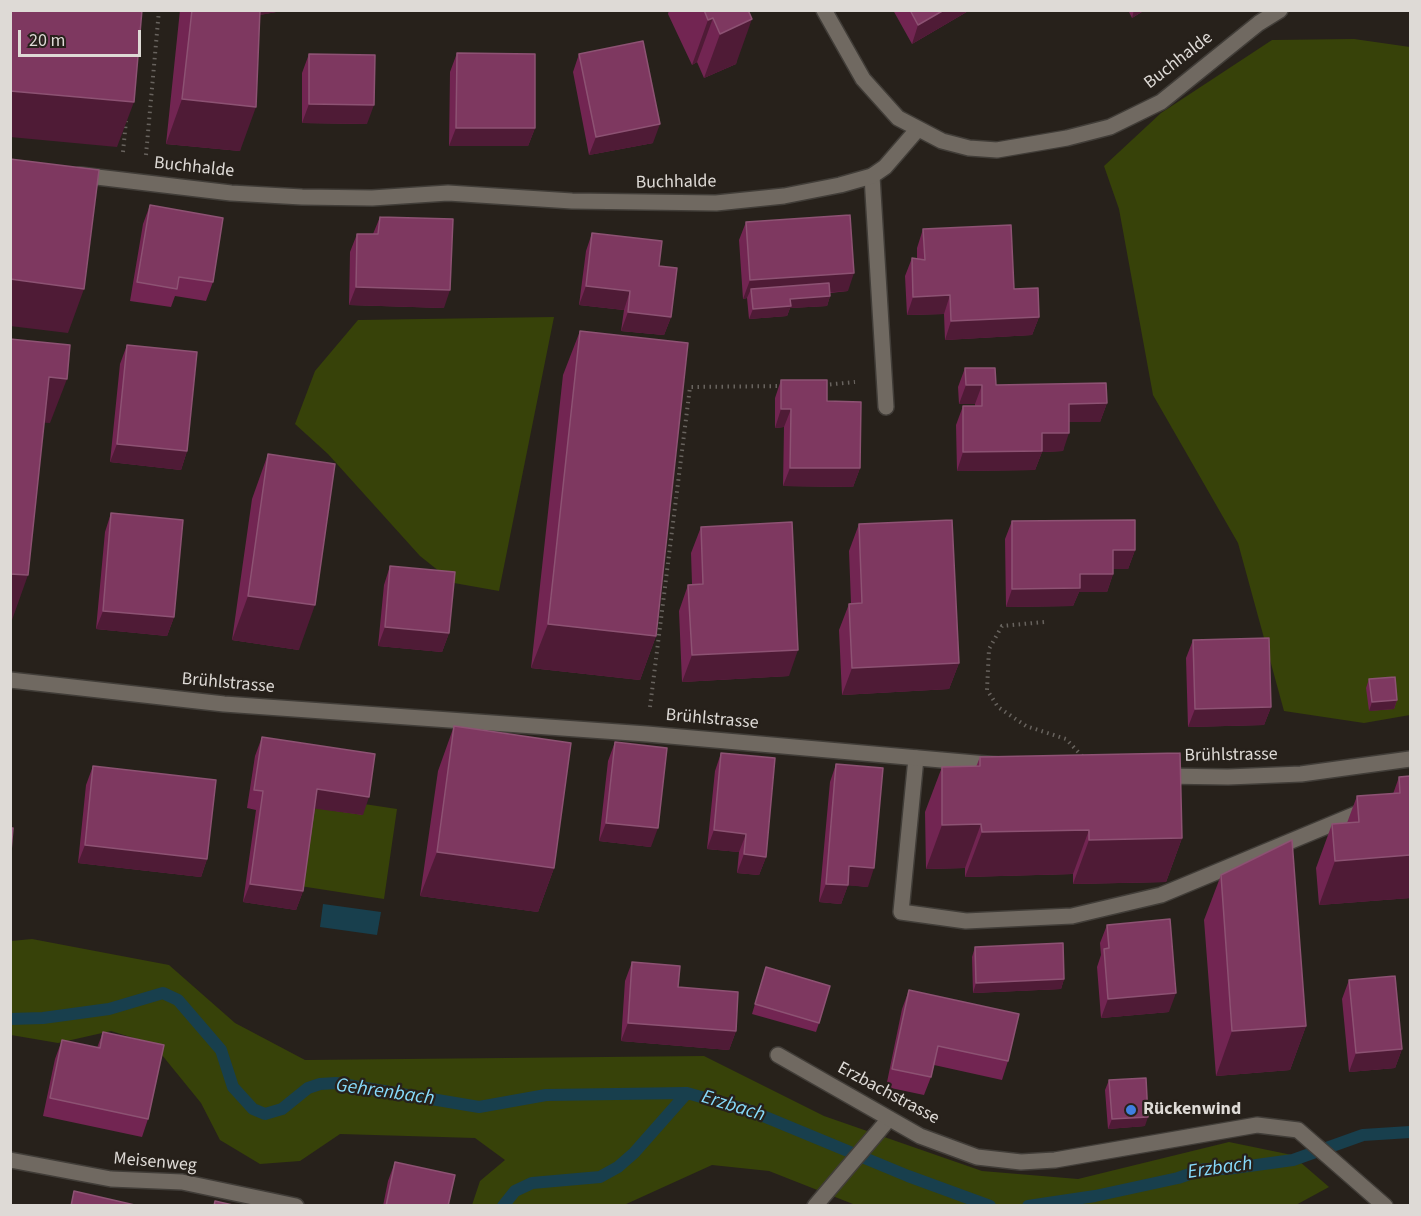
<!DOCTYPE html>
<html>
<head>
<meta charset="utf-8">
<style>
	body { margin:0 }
	#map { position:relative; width:1421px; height:1216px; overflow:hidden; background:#27211b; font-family:"Source Sans 3",sans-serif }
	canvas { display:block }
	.frame { position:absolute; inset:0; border:12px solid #dedad6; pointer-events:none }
	.scale { position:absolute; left:18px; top:30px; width:123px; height:27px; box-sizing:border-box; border:3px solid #dedad6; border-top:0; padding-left:8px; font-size:18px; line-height:21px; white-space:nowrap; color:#dedad6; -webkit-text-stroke:4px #27211b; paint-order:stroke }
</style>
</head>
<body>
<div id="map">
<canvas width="1421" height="1216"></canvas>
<div class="frame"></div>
<div class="scale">20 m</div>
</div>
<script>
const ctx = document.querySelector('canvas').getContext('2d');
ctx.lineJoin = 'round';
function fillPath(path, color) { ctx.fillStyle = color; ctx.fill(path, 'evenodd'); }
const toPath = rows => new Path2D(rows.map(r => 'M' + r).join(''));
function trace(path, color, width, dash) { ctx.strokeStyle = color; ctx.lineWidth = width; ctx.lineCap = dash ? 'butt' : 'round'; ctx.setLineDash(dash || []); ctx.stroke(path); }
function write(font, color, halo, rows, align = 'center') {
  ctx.font = font + ' "Source Sans 3",sans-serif'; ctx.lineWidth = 4.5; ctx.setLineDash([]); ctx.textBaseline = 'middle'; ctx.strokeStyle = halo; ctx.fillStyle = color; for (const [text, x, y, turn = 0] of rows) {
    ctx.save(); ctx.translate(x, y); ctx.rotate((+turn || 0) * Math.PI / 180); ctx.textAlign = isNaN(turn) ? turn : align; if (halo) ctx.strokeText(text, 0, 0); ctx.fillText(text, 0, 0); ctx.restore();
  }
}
const green = toPath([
	[1354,39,1410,47,1410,715,1364,723,1284,711,1238,543,1153,395,1119,209,1104,166,1161,113,1272,40],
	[554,317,499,591,454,583,420,556,328,454,295,424,315,371,358,320],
	[364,804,397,809,384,899,300,886,310,808],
	[32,939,169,965,235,1023,305,1060,704,1056,824,1116,982,1171,1078,1179,1229,1142,1292,1155,1329,1187,1294,1206,858,1206,769,1171,712,1165,624,1205,472,1205,480,1181,505,1160,475,1138,340,1134,300,1161,260,1164,220,1140,201,1103,153,1044,111,1031,58,1043,11,1035,11,941]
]);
const water = toPath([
	[323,904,381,912,377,935,320,927]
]);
const stream = toPath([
	[10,1019,43,1018,109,1009,163,993,178,1000,221,1050,233,1087,253,1109,265,1114,282,1109,308,1088,320,1084,336,1083,479,1107,546,1095,687,1093],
	[503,1206,515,1191,532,1183,600,1177,618,1167,634,1153,687,1093,751,1111,908,1176,990,1206],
	[1028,1206,1095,1196,1178,1178,1204,1169,1227,1169,1293,1160,1363,1135,1410,1132]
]);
const path = toPath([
	[123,152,126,121],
	[146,155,159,10],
	[824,385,855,382],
	[1044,622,1002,626,989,649,987,690,998,707,1026,726,1066,739,1083,757],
	[650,707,690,387,783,386]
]);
const lane = toPath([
	[872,176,886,407],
	[916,758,901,912,966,921,1072,916,1161,895,1368,809],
	[815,1206,888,1120]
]);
const street = toPath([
	[824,10,863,79,898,118,942,141,969,148,997,150,1067,138,1110,127,1161,102,1259,23,1280,10],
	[80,175,231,193,302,197,372,198,448,193,572,201,716,203,784,196,840,185,872,176,885,167,917,130],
	[10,680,224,704,647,734,998,765],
	[1163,776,1228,777,1301,774,1410,759],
	[778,1055,920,1136,977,1157,1021,1162,1055,1160,1257,1125,1298,1130,1385,1206],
	[10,1160,111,1179,182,1182,296,1206]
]);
const wall = toPath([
	[180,10,287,10,259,15,240,151,166,144],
	[669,10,748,10,736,64,704,78,697,62,692,65,668,14],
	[893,10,970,10,912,44],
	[1128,10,1145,10,1132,18],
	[457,53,535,128,528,146,449,146,450,72],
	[309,54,367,124,302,123,302,73],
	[579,54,653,143,589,155,573,72],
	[150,205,213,282,206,301,175,296,171,307,130,301,143,224],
	[380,217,444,308,349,305,350,252,357,234,373,234],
	[746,222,848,291,830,293,830,296,827,306,790,308,787,316,749,319,747,298,743,299,739,240],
	[923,229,1014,289,1039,317,1032,335,945,340,944,314,907,315,905,276,912,258,917,259,917,248],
	[592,233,659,266,671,317,664,335,621,331,624,310,579,305,586,251],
	[580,331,656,636,640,680,531,668,563,375],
	[127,345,187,451,181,470,110,462,120,364],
	[965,368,996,385,1107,403,1100,422,1069,422,1063,451,1042,452,1035,470,957,471,956,425,963,406,975,406,975,404,959,404,958,387],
	[781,380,827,401,860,468,853,487,783,486,784,427,775,428,775,398],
	[268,454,299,650,232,640,252,499],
	[111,513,174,617,167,636,96,629,105,532],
	[1012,521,1135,550,1128,569,1113,569,1113,574,1107,592,1079,592,1073,606,1006,607,1005,539],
	[859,524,959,663,949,689,842,695,839,630,849,604,851,603,849,551],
	[701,527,789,676,682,682,679,611,688,585,692,584,691,553],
	[390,566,449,633,442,652,378,646,384,585],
	[1193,640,1271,707,1264,725,1188,727,1186,658],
	[1369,679,1397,700,1394,709,1369,711,1366,688],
	[454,726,554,868,538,912,420,896,438,771],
	[262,737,363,815,315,808,303,891,296,910,243,902,256,810,247,808,255,756],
	[615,742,651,847,599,841,608,761],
	[721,753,766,857,759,875,737,873,739,852,707,849,715,771],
	[980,757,1182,838,1166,882,1073,884,1073,874,965,877,965,868,926,869,925,812,942,767,976,767],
	[836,764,868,887,848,885,841,904,819,902,830,782],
	[93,766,207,859,201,877,78,863,86,785],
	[1410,776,1410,898,1319,905,1316,868,1332,824,1347,823,1357,796,1393,794,1399,777],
	[1221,875,1306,1026,1290,1070,1216,1076,1204,920],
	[1107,925,1169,1012,1101,1018,1097,967,1101,955,1100,943],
	[975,947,1064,979,1061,989,973,993,972,957],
	[632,962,678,987,736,1031,729,1050,621,1041,625,981],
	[766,967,819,1023,816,1032,752,1014],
	[1349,980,1402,1049,1395,1068,1349,1072,1342,999],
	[909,990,1008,1061,1002,1080,934,1065,931,1077,924,1095,886,1087,902,1009],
	[103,1032,148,1119,142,1137,43,1116,55,1059,62,1040,97,1048],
	[1109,1080,1145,1126,1108,1129,1105,1090],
	[395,1162,448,1206,383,1206,388,1181]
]);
const shadedWall = toPath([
	[248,10,287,10,245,18],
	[944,10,970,10,912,44,918,25],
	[1134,10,1145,10,1132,18],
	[713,18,697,62,692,65,708,20],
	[752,19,736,64,704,78,720,34],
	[10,91,134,102,117,147,10,137],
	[182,99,256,107,240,151,166,144],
	[309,104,374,105,367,124,302,123],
	[660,124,653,143,589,155,596,137],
	[456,128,535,128,528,146,449,146],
	[854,273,848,291,752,298,751,289,747,298,743,299,750,280],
	[10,279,84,289,68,333,10,326],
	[586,286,630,291,624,310,579,305],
	[356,287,450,290,444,308,349,305],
	[950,295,944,314,907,315,913,297],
	[830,296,827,306,790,308,787,316,749,319,753,309,790,299],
	[628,312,671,317,664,335,621,331],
	[1039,317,1032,335,945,340,951,321],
	[49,377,67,379,50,423,33,422],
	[966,385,982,385,975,404,959,404],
	[1107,403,1100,422,1062,422,1069,404],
	[781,409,791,409,784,427,775,428],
	[1042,433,1069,433,1063,451,1042,452,1035,470,957,471,963,452],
	[117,444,187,451,181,470,110,462],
	[790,468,860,468,853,487,783,486],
	[1113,550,1135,550,1128,569,1107,569],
	[10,574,28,575,12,620,10,619],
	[1080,574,1113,574,1107,592,1079,592,1073,606,1006,607,1012,589],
	[248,596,315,605,299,650,232,640],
	[103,611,174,617,167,636,96,629],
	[548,624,656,636,640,680,531,668],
	[385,627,449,633,442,652,378,646],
	[798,650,789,676,682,682,692,655],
	[959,663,949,689,842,695,852,668],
	[1397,700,1394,709,1369,711,1372,702],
	[1271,707,1264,725,1188,727,1195,709],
	[317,789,369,797,363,815,310,808],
	[606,823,658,828,651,847,599,841],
	[981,824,965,868,926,869,942,825],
	[714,830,746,834,739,852,707,849],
	[1089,830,1073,874,965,877,982,832],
	[1182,838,1166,882,1073,884,1089,840],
	[85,845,207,859,201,877,78,863],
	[437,852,554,868,538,912,420,896],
	[744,854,766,857,759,875,737,873],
	[1410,855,1410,898,1319,905,1335,861],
	[849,866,874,868,868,887,843,885],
	[250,884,303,891,296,910,243,902],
	[826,884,848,885,841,904,819,902],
	[1064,979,1061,989,973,993,976,983],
	[1176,993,1169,1012,1101,1018,1108,999],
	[628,1023,736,1031,729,1050,621,1041],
	[1306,1026,1290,1070,1216,1076,1232,1031],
	[1402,1049,1395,1068,1349,1072,1356,1053],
	[1148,1117,1145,1126,1108,1129,1112,1119]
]);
const building = toPath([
	[10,10,142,10,134,102,10,91,10,10],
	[192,10,260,10,256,107,182,99,192,10],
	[704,10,748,10,752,19,720,34,713,18,708,20,704,10],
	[910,10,944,10,918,25,910,10],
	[643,41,660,124,596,137,579,54,643,41],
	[457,53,535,54,535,128,456,128,457,53],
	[309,54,375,55,374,105,309,104,309,54],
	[10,159,99,170,84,289,10,279,10,159],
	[150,205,223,218,213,282,179,277,177,289,137,282,150,205],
	[850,215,854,273,750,280,746,222,850,215],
	[380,217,453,219,450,290,356,287,357,234,378,234,380,217],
	[1011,225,1014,289,1038,288,1039,317,951,321,950,295,913,297,912,258,925,260,923,229,1011,225],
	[592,233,662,241,659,266,677,268,671,317,628,312,630,291,586,286,592,233],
	[829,283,830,296,790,299,791,306,753,309,751,289,829,283],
	[580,331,688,343,656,636,548,624,580,331],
	[10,339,70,345,67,379,49,377,28,575,10,574,10,339],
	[127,345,197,352,187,451,117,444,127,345],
	[965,368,995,368,996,385,1106,383,1107,403,1069,404,1069,433,1042,433,1042,451,963,452,963,406,982,406,982,385,966,385,965,368],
	[781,380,827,380,827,401,861,402,860,468,790,468,791,409,781,409,781,380],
	[268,454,335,464,315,605,248,596,268,454],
	[111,513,183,520,174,617,103,611,111,513],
	[952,520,959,663,852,668,849,604,862,603,859,524,952,520],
	[1135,520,1135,550,1113,550,1113,574,1080,574,1080,588,1012,589,1012,521,1135,520],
	[792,522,798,650,692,655,688,585,703,584,701,527,792,522],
	[390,566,455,572,449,633,385,627,390,566],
	[1269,638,1271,707,1195,709,1193,640,1269,638],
	[1395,677,1397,700,1372,702,1369,679,1395,677],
	[454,726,571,743,554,868,437,852,454,726],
	[262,737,375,754,369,797,317,789,303,891,250,884,263,791,254,790,262,737],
	[615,742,667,748,658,828,606,823,615,742],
	[721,753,775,758,766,857,744,854,746,834,714,830,721,753],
	[1180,753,1182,838,1089,840,1089,830,982,832,981,824,942,825,942,767,980,766,980,757,1180,753],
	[836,764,883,768,874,868,849,866,848,885,826,884,836,764],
	[93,766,216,780,207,859,85,845,93,766],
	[1410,776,1410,855,1335,861,1332,824,1359,822,1357,796,1400,793,1399,777,1410,776],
	[10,828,13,828,10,863,10,828],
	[1292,840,1306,1026,1232,1031,1221,875,1292,840],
	[1170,919,1176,993,1108,999,1104,949,1109,948,1107,925,1170,919],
	[1063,943,1064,979,976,983,975,947,1063,943],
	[632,962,680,966,678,987,738,992,736,1031,628,1023,632,962],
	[766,967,830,986,819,1023,755,1004,766,967],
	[1395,976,1402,1049,1356,1053,1349,980,1395,976],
	[909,990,1019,1014,1008,1061,938,1046,931,1077,892,1069,909,990],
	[103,1032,164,1045,148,1119,50,1098,62,1040,100,1048,103,1032],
	[1146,1078,1148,1117,1112,1119,1109,1080,1146,1078],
	[395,1162,455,1175,448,1206,386,1206,395,1162],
	[74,1191,139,1206,71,1206,74,1191],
	[215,1201,237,1206,214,1206,215,1201]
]);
const markers = [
	[1131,1110,6,"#3f7fe0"]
];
const streetNames = [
	["Buchhalde",1179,61,-38],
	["Buchhalde",194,168,6],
	["Buchhalde",676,183,-1],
	["Brühlstrasse",228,684,5],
	["Brühlstrasse",712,720,5],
	["Brühlstrasse",1231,756,-1],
	["Erzbachstrasse",888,1094,28],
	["Meisenweg",155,1163,5]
];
const poiNames = [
	["Rückenwind",1143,1110]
];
const waterNames = [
	["Gehrenbach",385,1093,8],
	["Erzbach",733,1107,17],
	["Erzbach",1220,1169,-8]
];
fillPath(green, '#374209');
fillPath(water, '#183f4d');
trace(stream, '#183f4d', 12);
trace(lane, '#413d38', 18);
trace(street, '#413d38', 18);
trace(path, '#68635e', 4, [1.5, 4.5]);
trace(lane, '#706961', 15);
trace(street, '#706961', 15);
fillPath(wall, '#722552');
fillPath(shadedWall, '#4f1b36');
fillPath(building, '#7e3860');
trace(building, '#8d5273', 1.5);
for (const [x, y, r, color] of markers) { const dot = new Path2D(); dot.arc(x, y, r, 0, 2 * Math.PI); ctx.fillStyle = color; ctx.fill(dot); trace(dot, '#27211b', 2); }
write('18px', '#dedad6', '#27211b', streetNames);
write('bold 18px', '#dedad6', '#27211b', poiNames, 'left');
write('italic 20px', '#86dafb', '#27211b', waterNames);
</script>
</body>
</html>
